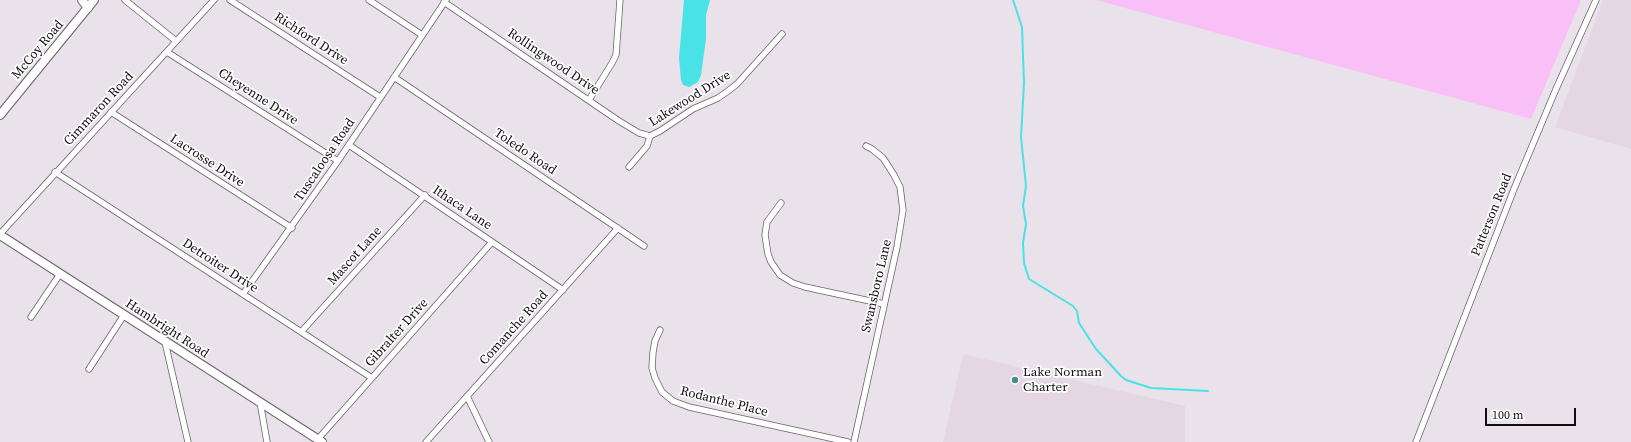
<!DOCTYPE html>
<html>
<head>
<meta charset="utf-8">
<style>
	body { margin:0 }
	#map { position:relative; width:1631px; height:442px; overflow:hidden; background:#eae2ea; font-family:"Source Serif 4",serif }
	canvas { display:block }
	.scale { position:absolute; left:1485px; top:408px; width:91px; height:18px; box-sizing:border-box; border:2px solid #110e10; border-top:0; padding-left:5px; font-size:12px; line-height:14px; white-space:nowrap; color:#110e10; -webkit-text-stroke:3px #fff; paint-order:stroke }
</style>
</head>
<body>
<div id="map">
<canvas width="1631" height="442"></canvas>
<div class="scale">100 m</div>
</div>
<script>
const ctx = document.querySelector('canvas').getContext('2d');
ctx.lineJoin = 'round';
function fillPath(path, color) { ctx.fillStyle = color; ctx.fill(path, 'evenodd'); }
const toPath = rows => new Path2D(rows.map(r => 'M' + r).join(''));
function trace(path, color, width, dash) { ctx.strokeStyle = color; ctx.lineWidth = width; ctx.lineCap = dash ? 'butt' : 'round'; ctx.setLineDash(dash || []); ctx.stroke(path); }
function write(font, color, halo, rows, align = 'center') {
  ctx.font = font + ' "Source Serif 4",serif'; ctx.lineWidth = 3.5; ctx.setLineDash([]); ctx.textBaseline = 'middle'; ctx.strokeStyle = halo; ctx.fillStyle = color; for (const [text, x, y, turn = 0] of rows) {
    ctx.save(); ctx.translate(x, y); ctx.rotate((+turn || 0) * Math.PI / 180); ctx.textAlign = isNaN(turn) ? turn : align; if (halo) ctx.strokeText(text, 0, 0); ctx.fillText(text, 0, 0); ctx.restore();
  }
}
const built = toPath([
	[1603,0,1631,0,1631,149,1555,127],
	[963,354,1185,406,1185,442,943,442]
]);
const green = toPath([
	[1096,0,1581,0,1531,119]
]);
const water = toPath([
	[684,0,710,0,706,15,706,39,701,75,698,82,689,87,683,85,681,80,679,58]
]);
const stream = toPath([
	[1013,0,1022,27,1024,83,1021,137,1026,186,1023,206,1026,224,1023,243,1024,263,1029,279,1073,306,1077,311,1079,323,1096,349,1121,376,1126,380,1151,388,1208,391]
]);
const street = toPath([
	[125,0,176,41],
	[230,0,380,97],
	[369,0,422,35],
	[444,2,619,121,639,133,650,136],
	[167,52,338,161],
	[394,77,644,246],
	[589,100,612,63,616,55,620,0],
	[111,112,292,228],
	[349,145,563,290],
	[629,167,647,146,650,136,660,131,693,109,718,98,728,91,737,84,782,34],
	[55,172,372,378],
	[781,203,767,222,765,235,768,254,771,262,780,275,793,283,805,287,884,304],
	[0,234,214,0],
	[243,294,338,161,446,0],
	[31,317,60,274],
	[660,330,655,341,653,352,652,368,655,378,662,392,673,401,689,407,848,442],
	[301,332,425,195],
	[165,342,188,442],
	[89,369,124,315],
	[467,396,489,442],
	[260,402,267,442],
	[318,439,492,242],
	[426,442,618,228],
	[854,442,897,247,903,210,900,187,894,175,883,158,872,149,866,146],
	[1416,442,1514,189,1556,89,1596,0]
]);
const secondary = toPath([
	[82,0,88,8],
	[0,115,94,0],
	[0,235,322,442]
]);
const markers = [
	[1015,380,4,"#458d8f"]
];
const streetNames = [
	["Richford Drive",311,39,33],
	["McCoy Road",38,50,-50],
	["Rollingwood Drive",553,62,34],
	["Cheyenne Drive",258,97,33],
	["Lakewood Drive",690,99,-32],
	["Cimmaron Road",99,109,-47],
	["Toledo Road",525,152,34],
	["Tuscaloosa Road",325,160,-56],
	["Lacrosse Drive",207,161,33],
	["Ithaca Lane",462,208,34],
	["Patterson Road",1492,215,-68],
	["Mascot Lane",355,256,-48],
	["Detroiter Drive",220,266,33],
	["Swansboro Lane",877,286,-77],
	["Comanche Road",514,328,-48],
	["Hambright Road",167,329,33],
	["Gibralter Drive",397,333,-48],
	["Rodanthe Place",724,402,14]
];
const poiNames = [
	["Lake Norman",1023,373],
	["Charter",1023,388]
];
fillPath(built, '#e5d6e4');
fillPath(green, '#f8c0f6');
fillPath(water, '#48e2e7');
trace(stream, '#48e2e7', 2);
trace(street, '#686168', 7);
trace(secondary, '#686168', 10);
trace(street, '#fff', 5.5);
trace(secondary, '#fff', 8);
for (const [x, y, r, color] of markers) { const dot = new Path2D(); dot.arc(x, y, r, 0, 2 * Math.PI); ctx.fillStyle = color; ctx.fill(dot); trace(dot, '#fff', 1.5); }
write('13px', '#110e10', '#fff', streetNames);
write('13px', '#110e10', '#fff', poiNames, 'left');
</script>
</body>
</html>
